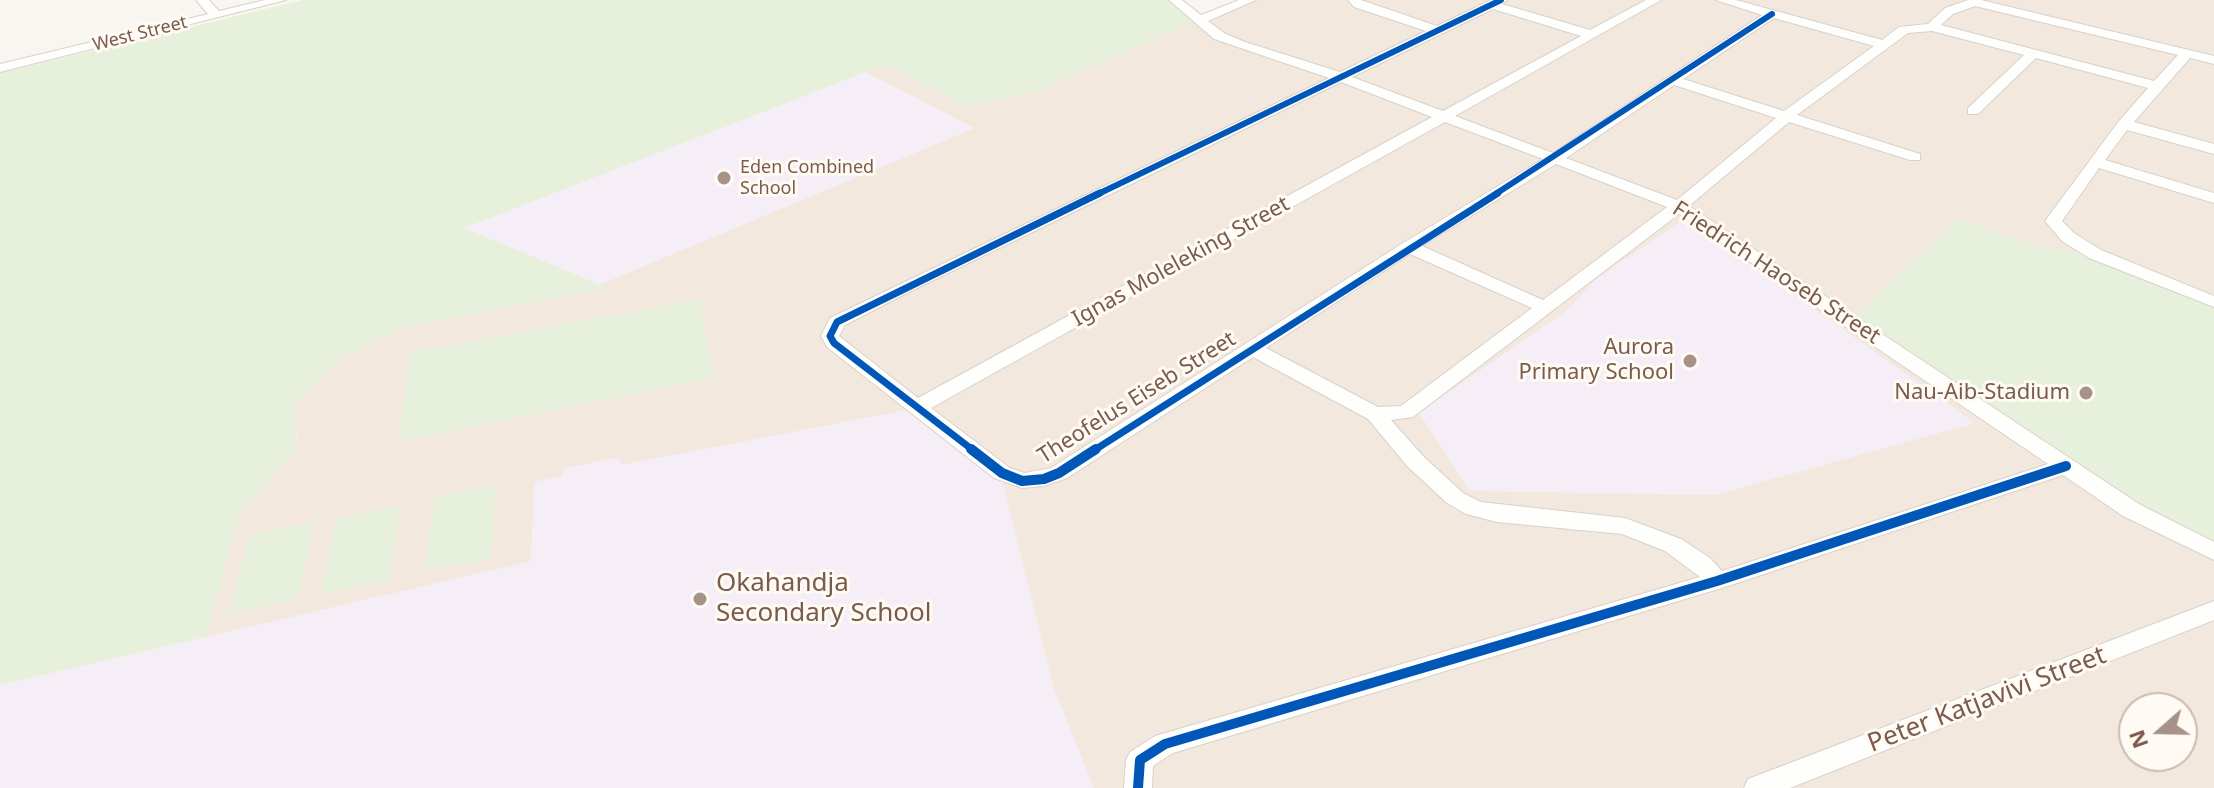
<!DOCTYPE html>
<html>
<head>
<meta charset="utf-8">
<style>
	body { margin:0 }
	#map { position:relative; width:2214px; height:788px; overflow:hidden; background:#f9f5f0; font-family:"Noto Sans",sans-serif }
	canvas { display:block }
	.north { position:absolute; left:2118px; top:692px; width:80px; height:80px; box-sizing:border-box; background:#fffaf3; border:2px solid #cabbb1; border-radius:50%; rotate:250deg; font-size:22px; font-weight:700; line-height:32px; text-align:center; color:#7a5c4d }
	.north::after { content:''; display:block; margin:auto; width:28px; height:36px; background:#a69286; clip-path:polygon(50% 0,100% 100%,50% 72%,0 100%) }
</style>
</head>
<body>
<div id="map">
<canvas width="2214" height="788"></canvas>
<div class="north">N</div>
</div>
<script>
const ctx = document.querySelector('canvas').getContext('2d');
ctx.lineJoin = 'round';
function fillPath(path, color) { ctx.fillStyle = color; ctx.fill(path, 'evenodd'); }
const toPath = rows => new Path2D(rows.map(r => 'M' + r).join(''));
function trace(path, color, width, dash) { ctx.strokeStyle = color; ctx.lineWidth = width; ctx.lineCap = dash ? 'butt' : 'round'; ctx.setLineDash(dash || []); ctx.stroke(path); }
function write(font, color, halo, rows, align = 'center') {
  ctx.font = font + ' "Noto Sans",sans-serif'; ctx.lineWidth = 6; ctx.setLineDash([]); ctx.textBaseline = 'middle'; ctx.strokeStyle = halo; ctx.fillStyle = color; for (const [text, x, y, turn = 0] of rows) {
    ctx.save(); ctx.translate(x, y); ctx.rotate((+turn || 0) * Math.PI / 180); ctx.textAlign = isNaN(turn) ? turn : align; if (halo) ctx.strokeText(text, 0, 0); ctx.fillText(text, 0, 0); ctx.restore();
  }
}
const residential = toPath([
	[1249,0,2214,0,2214,788,0,788,0,685,206,637,240,513,297,447,295,404,343,357,402,328,606,288,463,228,884,65,971,108],
	[2134,708,2182,708,2182,756,2134,756]
]);
const education = toPath([
	[865,72,975,128,599,285,463,228],
	[1686,218,1975,423,1715,495,1470,491,1419,413,1567,310,1595,280],
	[907,410,1002,479,1053,686,1094,788,0,788,0,685,531,561,534,482,563,476,563,469,619,457,621,465]
]);
const green = toPath([
	[303,0,1175,0,1198,20,1039,90,971,108,884,65,464,228,608,288,402,328,343,357,295,404,297,447,240,513,206,637,0,685,0,73],
	[1961,218,2042,248,2095,254,2214,302,2214,552,1849,320],
	[700,299,714,378,398,442,410,352],
	[496,485,491,558,425,572,434,498],
	[401,505,389,580,321,594,337,518],
	[315,522,298,599,228,614,250,535]
]);
const minor = toPath([
	[196,0,209,0,219,11,265,0,286,0,0,72,0,64,208,14,196,0],
	[1169,0,1182,0,1201,15,1239,0,1256,0,1208,21,1224,33,1245,42,1340,72,1426,31,1354,7,1348,0,1361,0,1437,26,1491,0,1507,0,1502,4,1590,30,1646,0,1661,0,1455,116,1553,153,1762,15,1716,0,1736,0,1882,40,1899,27,1928,24,1945,8,1968,0,1981,0,2214,56,2214,64,2190,58,2134,122,2214,144,2214,154,2127,130,2105,160,2214,193,2214,203,2099,168,2062,221,2074,233,2101,250,2214,296,2214,307,2089,258,2062,241,2045,221,2119,121,2148,88,2036,58,1978,114,1968,114,1968,108,2024,55,1932,31,1908,33,1797,115,1920,154,1920,160,1910,160,1789,122,1689,206,2139,504,2214,542,2214,560,2123,516,2063,475,1725,587,1173,753,1153,766,1152,788,1124,788,1126,760,1130,752,1155,736,1700,577,1665,551,1622,534,1497,522,1466,514,1447,503,1407,466,1368,419,1253,357,1067,478,1044,486,1022,488,994,478,827,347,821,336,830,318,1329,78,1214,39,1169,0],
	[1975,6,2178,55,2154,81,1941,25,1953,14,1975,6],
	[1493,9,1581,36,1443,111,1352,77,1493,9],
	[1774,18,1874,46,1784,111,1683,79,1774,18],
	[1341,82,1432,117,918,398,839,336,845,325,905,294,1341,82],
	[1674,85,1776,118,1677,200,1566,158,1674,85],
	[1445,122,1543,159,1403,243,1051,468,1024,473,1010,468,931,408,1445,122],
	[1556,164,1667,207,1543,300,1422,246,1556,164],
	[1679,214,2048,464,1722,571,1710,558,1681,539,1625,518,1481,502,1463,493,1423,456,1391,420,1413,417,1679,214],
	[1410,254,1532,308,1401,406,1378,407,1266,348,1410,254],
	[2214,601,2214,620,1790,788,1744,788,1748,779,2214,601]
]);
const cyclewayFar2 = toPath([
	[1096,195,1501,0],
	[1494,195,1772,14]
]);
const cyclewayFar1 = toPath([
	[974,451,834,343,830,336,837,322,1100,193],
	[1093,451,1498,193]
]);
const cycleway = toPath([
	[971,449,1002,473,1022,481,1044,479,1059,473,1096,449],
	[1138,788,1140,760,1165,744,1717,581,2066,466]
]);
const markers = [
	[724,178,8,"#a69286"],
	[1690,361,8,"#a69286"],
	[2086,393,8,"#a69286"],
	[700,599,8,"#a69286"]
];
const farStreetnames = [
	["West Street",140,34,-14]
];
const farPoinames = [
	["Eden Combined",740,168],
	["School",740,189]
];
const streetNames = [
	["Ignas Moleleking Street",1181,262,-29],
	["Friedrich Haoseb Street",1776,273,33],
	["Theofelus Eiseb Street",1137,398,-32]
];
const poiNames = [
	["Aurora",1674,348],
	["Primary School",1674,373],
	["Nau-Aib-Stadium",2070,393]
];
const nearPoinames = [
	["Okahandja",716,584],
	["Secondary School",716,614]
];
const nearStreetnames = [
	["Peter Katjavivi Street",1987,700,-21]
];
fillPath(residential, '#f2e8de');
fillPath(education, '#f6eef6');
fillPath(green, '#e7f0db');
trace(minor, '#d7d1cb', 2);
fillPath(minor, '#fefefd');
trace(cyclewayFar2, '#0057b8', 6);
trace(cyclewayFar1, '#0057b8', 7);
trace(cycleway, '#0057b8', 10);
for (const [x, y, r, color] of markers) { const dot = new Path2D(); dot.arc(x, y, r, 0, 2 * Math.PI); ctx.fillStyle = color; ctx.fill(dot); trace(dot, '#fffaf3', 3); }
write('18px', '#7a5c4d', '#fffaf3', farStreetnames);
write('18px', '#7a5c4d', '#fffaf3', farPoinames, 'left');
write('22px', '#7a5c4d', '#fffaf3', streetNames);
write('22px', '#7a5c4d', '#fffaf3', poiNames, 'right');
write('26px', '#7a5c4d', '#fffaf3', nearPoinames, 'left');
write('26px', '#7a5c4d', '#fffaf3', nearStreetnames);
</script>
</body>
</html>
